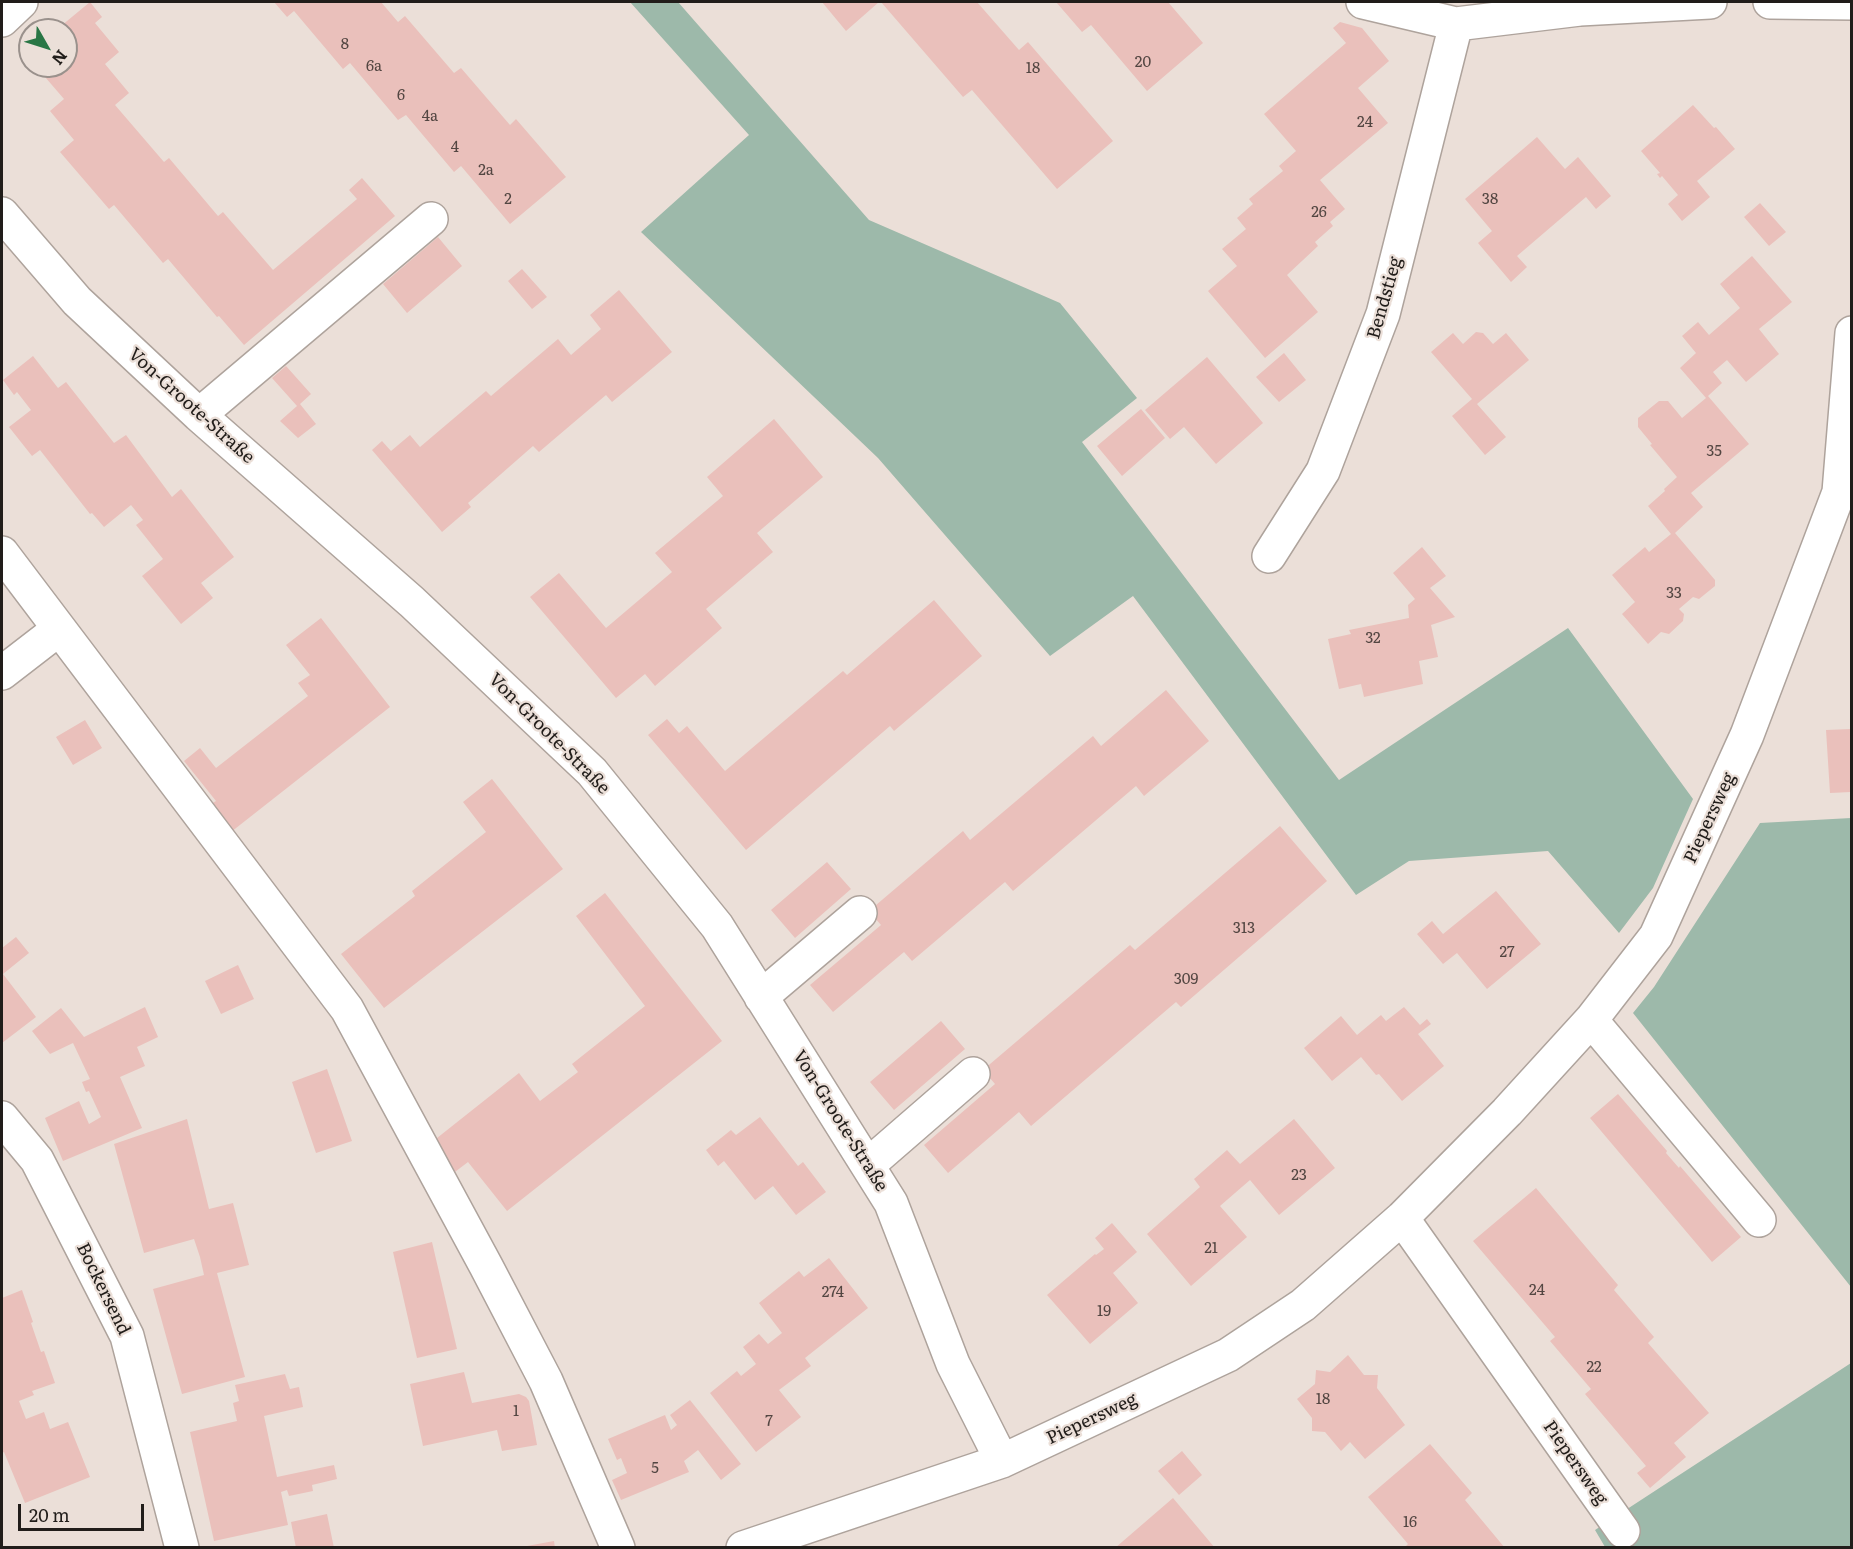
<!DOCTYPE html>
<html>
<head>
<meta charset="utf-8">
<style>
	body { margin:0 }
	#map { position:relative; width:1853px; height:1549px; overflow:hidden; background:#ebdfd8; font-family:Literata,serif }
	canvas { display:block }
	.frame { position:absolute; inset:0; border:3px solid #211d1a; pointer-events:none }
	.north { position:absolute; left:18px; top:18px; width:60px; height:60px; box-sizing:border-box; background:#ebdfd8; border:2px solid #9a918c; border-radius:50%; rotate:129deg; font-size:16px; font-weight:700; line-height:24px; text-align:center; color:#211d1a }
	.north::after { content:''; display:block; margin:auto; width:21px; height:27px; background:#297645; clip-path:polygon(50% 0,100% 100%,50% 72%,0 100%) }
	.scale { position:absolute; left:18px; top:1504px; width:126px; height:27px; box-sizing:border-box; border:3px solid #211d1a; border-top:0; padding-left:8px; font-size:18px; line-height:21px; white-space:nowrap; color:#211d1a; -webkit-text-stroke:4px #ebdfd8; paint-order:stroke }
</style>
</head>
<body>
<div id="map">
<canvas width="1853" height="1549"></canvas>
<div class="frame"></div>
<div class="north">N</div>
<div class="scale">20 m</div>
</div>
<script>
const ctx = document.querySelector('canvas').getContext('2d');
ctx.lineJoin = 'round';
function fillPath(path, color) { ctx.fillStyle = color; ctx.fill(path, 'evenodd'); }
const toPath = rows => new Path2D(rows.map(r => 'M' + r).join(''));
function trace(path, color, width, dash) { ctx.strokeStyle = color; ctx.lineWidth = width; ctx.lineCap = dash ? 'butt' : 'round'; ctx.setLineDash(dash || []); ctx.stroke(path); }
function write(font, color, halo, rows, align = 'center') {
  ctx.font = font + ' Literata,serif'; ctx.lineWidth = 4.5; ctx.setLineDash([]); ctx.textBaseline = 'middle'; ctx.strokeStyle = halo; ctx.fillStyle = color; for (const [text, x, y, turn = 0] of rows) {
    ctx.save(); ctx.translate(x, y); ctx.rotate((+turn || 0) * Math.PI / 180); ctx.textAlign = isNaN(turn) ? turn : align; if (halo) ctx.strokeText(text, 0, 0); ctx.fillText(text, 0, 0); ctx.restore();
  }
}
const green = toPath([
	[630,2,678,2,869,220,1060,303,1137,398,1082,442,1339,780,1568,628,1693,799,1653,888,1619,933,1548,851,1409,861,1356,895,1133,596,1050,656,878,458,641,232,749,135],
	[1851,818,1852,818,1851,1287,1633,1013,1654,987,1760,823],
	[1851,1363,1851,1547,1605,1547,1595,1530]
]);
const building = toPath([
	[90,2,102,17,95,23,119,52,105,64,129,93,115,105,164,162,169,158,218,216,223,212,273,270,357,199,349,190,362,178,395,216,244,345,219,316,217,317,168,259,163,263,114,205,109,209,60,152,74,140,50,111,64,99,39,70,44,66,66,66,66,47,73,41,66,33,66,30,61,26],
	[274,2,381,2,398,22,405,16,454,73,461,68,510,125,516,119,566,177,510,224,461,166,454,172,406,115,398,120,350,63,343,69,294,11,287,17],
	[822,2,879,2,846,31],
	[881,2,977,2,1019,50,1028,42,1113,141,1057,189,972,90,963,97],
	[1056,2,1168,2,1203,43,1147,91,1091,25,1082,32],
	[1340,22,1362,28,1389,61,1358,88,1388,123,1320,180,1345,209,1330,222,1333,226,1315,242,1318,246,1287,275,1318,312,1265,358,1208,291,1237,266,1222,249,1246,229,1237,218,1253,204,1249,199,1283,171,1279,166,1296,151,1264,114,1346,43,1333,28],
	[1693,105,1714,128,1716,127,1735,149,1697,181,1710,197,1682,221,1668,204,1678,195,1662,176,1660,178,1657,174,1660,173,1641,151],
	[1537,137,1565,169,1578,157,1611,196,1596,209,1586,197,1517,256,1527,267,1511,282,1478,243,1492,231,1465,199],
	[1760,203,1786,232,1769,246,1744,217],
	[438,237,462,266,407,313,383,284],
	[1752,256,1792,302,1759,329,1779,354,1746,382,1727,360,1713,372,1722,383,1708,396,1749,444,1691,493,1703,507,1675,533,1715,580,1715,586,1699,599,1693,597,1679,609,1684,614,1683,621,1669,634,1661,632,1648,644,1622,614,1635,602,1612,575,1645,547,1649,552,1671,534,1648,506,1665,491,1664,489,1677,477,1650,445,1652,444,1638,427,1638,418,1659,401,1668,401,1682,418,1706,398,1680,368,1696,353,1682,336,1698,322,1709,335,1740,308,1720,284],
	[522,269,547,297,532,309,508,281],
	[619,290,672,352,612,402,606,395,539,452,533,446,468,503,471,507,442,532,372,450,382,441,391,451,410,435,420,447,486,391,491,396,558,339,571,355,601,329,590,315],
	[1476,332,1483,333,1493,344,1506,333,1529,360,1477,404,1506,437,1485,455,1452,416,1472,399,1431,352,1453,333,1463,344],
	[1284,353,1306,380,1279,402,1256,377],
	[33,356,58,388,66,382,114,443,126,435,172,497,181,489,234,557,201,583,213,598,181,624,142,576,163,559,136,525,143,520,131,505,104,527,92,513,90,514,40,450,32,456,9,427,31,410,17,392,14,395,3,380],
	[1207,357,1263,423,1216,464,1184,427,1170,439,1145,410],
	[286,366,311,394,300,404,316,424,298,438,280,421,297,406,272,378],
	[1141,409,1165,438,1122,476,1097,446],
	[774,419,823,477,757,533,773,552,706,609,722,628,655,686,645,674,616,698,530,597,559,573,606,628,672,572,655,553,723,496,707,477],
	[1422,547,1446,576,1430,588,1455,617,1431,625,1438,657,1419,661,1423,684,1364,697,1361,684,1339,689,1328,639,1351,634,1349,630,1409,618,1408,605,1415,599,1393,573],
	[934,600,982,656,894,731,890,726,746,850,648,735,667,719,679,733,687,726,725,771,843,671,847,675],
	[321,618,390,707,231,832,211,804,216,801,184,761,200,748,216,768,308,696,298,683,310,675,286,645],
	[1166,690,1209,741,1144,796,1136,786,1013,891,1005,882,912,961,904,952,833,1012,810,985,881,925,869,911,963,831,970,840,1093,736,1101,746],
	[85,720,102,748,73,765,56,737],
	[1851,729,1851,792,1830,793,1826,730],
	[492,779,563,869,384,1008,341,954,415,896,412,891,486,832,463,802],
	[1280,826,1327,881,1181,1007,1176,1002,1031,1126,1019,1112,948,1173,924,1145,995,1084,983,1070,1130,945,1135,950],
	[827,862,851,889,795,938,771,910],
	[1496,891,1541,944,1487,989,1457,953,1443,964,1417,934,1432,921,1443,934],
	[605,893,722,1041,507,1211,468,1162,451,1175,432,1142,519,1073,540,1101,578,1072,572,1064,645,1006,576,916],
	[16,937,29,953,3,974,36,1017,2,1043,2,948],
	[238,965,254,999,221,1014,205,981],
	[145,1007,158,1037,137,1047,145,1066,120,1077,142,1128,63,1161,45,1118,79,1101,89,1124,101,1117,89,1091,86,1092,82,1082,90,1079,73,1043,50,1054,32,1031,61,1008,84,1037],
	[1404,1007,1420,1025,1427,1019,1431,1024,1418,1034,1444,1066,1402,1101,1379,1074,1376,1075,1361,1057,1332,1081,1304,1048,1341,1016,1357,1035,1381,1015,1386,1021],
	[941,1021,965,1049,894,1110,870,1082],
	[327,1069,352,1141,316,1153,292,1082],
	[1618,1094,1667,1151,1666,1153,1679,1168,1680,1166,1741,1237,1712,1262,1590,1118],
	[760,1117,798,1166,803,1162,826,1192,796,1215,773,1186,755,1200,724,1161,718,1166,706,1150,731,1130,736,1135],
	[187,1119,209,1209,233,1203,249,1265,217,1273,245,1377,182,1394,153,1289,204,1275,200,1257,194,1239,144,1253,114,1144],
	[1294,1119,1335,1168,1279,1215,1250,1180,1220,1206,1247,1237,1191,1286,1147,1234,1200,1187,1194,1179,1227,1150,1240,1164],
	[1536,1188,1618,1285,1614,1290,1654,1337,1648,1343,1709,1413,1674,1443,1686,1457,1650,1488,1637,1473,1646,1466,1585,1394,1591,1389,1550,1341,1555,1337,1473,1241],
	[1112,1223,1137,1252,1113,1273,1138,1303,1090,1344,1047,1295,1095,1254,1096,1255,1104,1249,1095,1238],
	[432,1242,457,1349,417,1358,393,1252],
	[829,1258,868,1308,805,1358,811,1366,779,1390,801,1417,756,1452,710,1393,737,1371,741,1376,756,1364,743,1347,759,1334,768,1344,782,1333,759,1303,799,1271,804,1277],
	[22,1290,33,1322,31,1323,41,1352,44,1351,55,1383,32,1391,34,1395,19,1401,26,1419,44,1412,50,1429,68,1422,90,1477,25,1503,4,1452,2,1453,2,1298],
	[1348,1355,1364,1375,1378,1375,1377,1388,1405,1425,1365,1459,1350,1442,1341,1451,1325,1432,1312,1431,1312,1418,1297,1399,1315,1384,1316,1370,1330,1372],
	[464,1372,472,1403,519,1394,526,1397,529,1401,537,1445,502,1451,497,1430,423,1446,410,1384],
	[285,1374,290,1389,299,1387,303,1407,264,1416,277,1477,334,1465,337,1479,312,1485,313,1491,289,1496,287,1490,281,1492,288,1525,214,1541,190,1432,237,1421,233,1403,239,1401,235,1385],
	[690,1400,741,1464,721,1480,698,1450,684,1461,689,1472,621,1500,612,1480,627,1473,621,1458,617,1460,608,1439,665,1415,671,1430,677,1425,670,1415],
	[1430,1444,1472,1493,1465,1500,1505,1548,1404,1548,1408,1544,1368,1497],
	[1182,1451,1202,1475,1179,1495,1158,1471],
	[1173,1498,1215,1548,1115,1548],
	[327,1514,334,1548,296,1548,291,1522],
	[554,1541,555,1548,527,1548,527,1546]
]);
const minor = toPath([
	[1363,2,1456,24,1580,9,1710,2],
	[1770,2,1852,3],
	[2,20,21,2],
	[2,214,77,301,199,415,412,602,592,772,717,926,891,1203,953,1364,1002,1461],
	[199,415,431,219],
	[2,553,347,1009,486,1266,546,1381,618,1548],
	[1269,556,1323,471,1383,314,1456,24],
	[2,673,59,629],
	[761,997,860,913],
	[1591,1020,1759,1220],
	[2,1118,37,1160,127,1336,182,1548],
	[868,1165,973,1074],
	[1402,1218,1623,1531],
	[743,1548,1002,1461,1228,1355,1303,1305,1402,1218,1507,1112,1591,1020,1656,936,1747,735,1839,492,1852,333]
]);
const numberNames = [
	["8",345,45],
	["20",1143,63],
	["6a",374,67],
	["18",1033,69],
	["6",401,96],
	["4a",430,117],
	["24",1365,123],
	["4",455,148],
	["2a",486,171],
	["2",508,200],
	["38",1490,200],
	["26",1319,213],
	["35",1714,452],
	["33",1674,594],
	["32",1373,639],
	["313",1244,929],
	["27",1507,953],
	["309",1186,980],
	["23",1299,1176],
	["21",1211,1249],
	["24",1537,1291],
	["274",833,1293],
	["19",1104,1312],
	["22",1594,1368],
	["18",1323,1400],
	["1",516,1412],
	["7",769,1422],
	["5",655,1469],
	["16",1410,1523]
];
const streetNames = [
	["Bendstieg",1385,298,-74],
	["Von-Groote-Straße",191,406,42],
	["Von-Groote-Straße",549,734,45],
	["Piepersweg",1710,818,-65],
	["Von-Groote-Straße",840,1121,58],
	["Bockersend",103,1289,64],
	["Piepersweg",1092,1419,-25],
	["Piepersweg",1575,1463,55]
];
fillPath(green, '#9db9aa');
fillPath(building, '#eac0bb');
trace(minor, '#aea39c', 36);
trace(minor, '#fff', 33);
write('15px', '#534642', null, numberNames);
write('18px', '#211d1a', '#ebdfd8', streetNames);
</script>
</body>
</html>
